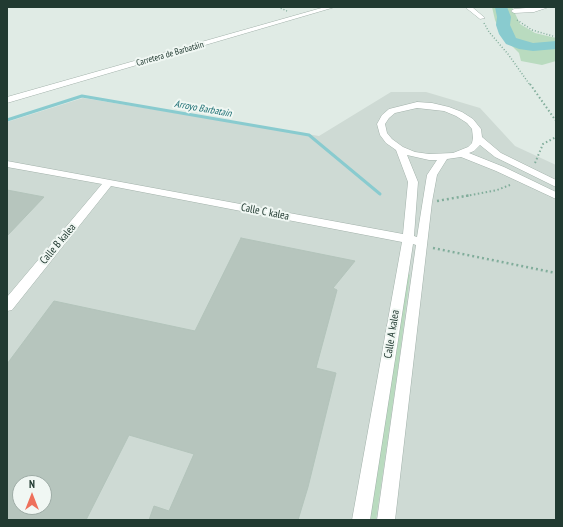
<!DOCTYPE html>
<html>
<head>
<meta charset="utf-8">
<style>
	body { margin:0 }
	#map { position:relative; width:563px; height:527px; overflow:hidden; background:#e0ebe5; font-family:"PT Sans Narrow",sans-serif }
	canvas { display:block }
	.frame { position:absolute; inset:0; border:8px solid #213a31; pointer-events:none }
	.north { position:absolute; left:12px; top:475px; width:40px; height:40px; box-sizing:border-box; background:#f0f7f3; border:1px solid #9daba5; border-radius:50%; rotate:0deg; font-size:11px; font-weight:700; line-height:16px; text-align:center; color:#213a31 }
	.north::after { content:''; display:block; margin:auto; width:14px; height:18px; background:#ee705b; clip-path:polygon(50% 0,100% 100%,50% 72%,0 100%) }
</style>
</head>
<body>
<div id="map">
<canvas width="563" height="527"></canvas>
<div class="frame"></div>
<div class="north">N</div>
</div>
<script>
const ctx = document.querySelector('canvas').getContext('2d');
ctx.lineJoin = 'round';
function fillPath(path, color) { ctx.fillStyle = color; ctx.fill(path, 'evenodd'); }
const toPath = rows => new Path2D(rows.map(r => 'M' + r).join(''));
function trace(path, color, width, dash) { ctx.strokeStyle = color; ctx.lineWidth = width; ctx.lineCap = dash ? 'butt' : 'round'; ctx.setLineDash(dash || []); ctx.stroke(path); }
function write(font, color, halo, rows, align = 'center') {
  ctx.font = font + ' "PT Sans Narrow",sans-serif'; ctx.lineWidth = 4; ctx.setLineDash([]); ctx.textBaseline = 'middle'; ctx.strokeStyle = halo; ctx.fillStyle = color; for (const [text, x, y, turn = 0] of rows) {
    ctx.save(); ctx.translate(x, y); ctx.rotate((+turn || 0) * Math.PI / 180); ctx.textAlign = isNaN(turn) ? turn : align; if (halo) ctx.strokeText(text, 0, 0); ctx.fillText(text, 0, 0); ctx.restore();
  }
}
const built = toPath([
	[391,92,426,92,480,108,515,146,556,165,556,520,7,520,7,122,83,98,319,136],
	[20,483,44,483,44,507,20,507]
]);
const green = toPath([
	[492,7,512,7,520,24,535,33,556,38,556,61,542,65,521,61,519,53,502,36,495,20],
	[409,274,410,275,399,361,376,520,370,520,407,275]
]);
const stream = toPath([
	[7,120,82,96,309,135,380,194]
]);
const river = toPath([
	[495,7,507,7,511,17,510,25,516,38,533,43,556,41,556,49,533,51,519,49,506,44,499,34,496,25,497,17,495,7]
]);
const building = toPath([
	[7,190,44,197,7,236,7,190],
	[241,238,355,261,333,288,337,290,316,368,336,373,308,487,298,520,149,520,154,506,169,511,194,454,129,435,86,520,7,520,7,364,54,301,195,331,241,238],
	[20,483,44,483,44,507,20,507,20,483]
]);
const pathFar2 = toPath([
	[278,7,287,11],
	[517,20,532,30,556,37],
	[484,23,489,32,508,54,530,85]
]);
const pathFar1 = toPath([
	[530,84,556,121],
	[535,163,543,144,556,137],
	[466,196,497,190,510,185]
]);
const path = toPath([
	[437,201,471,195],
	[433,248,556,273]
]);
const minor = toPath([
	[325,7,335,7,7,103,7,97,325,7],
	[465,7,472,7,485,18,480,19,465,7],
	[538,7,549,7,534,12,514,13,511,11,514,9,538,7],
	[417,102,432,103,449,107,462,112,473,119,481,129,482,137,501,153,556,180,556,187,495,157,480,145,474,151,469,153,504,167,556,192,556,199,496,171,461,157,447,159,437,175,432,202,395,520,377,520,416,245,413,244,370,520,352,520,402,242,111,186,12,310,7,311,7,297,102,184,7,167,7,161,403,234,408,182,396,150,386,143,380,135,377,124,382,115,389,109,417,102],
	[417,108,444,111,456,116,467,123,472,129,473,138,472,143,468,147,453,153,429,154,415,152,403,147,392,139,387,133,385,124,389,118,395,113,417,108],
	[407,155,429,160,437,160,427,175,417,237,414,236,418,182,407,155]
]);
const farStreetnames = [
	["Carretera de Barbatáin",170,54,-16]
];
const farWaternames = [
	["Arroyo Barbatain",203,109,10]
];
const streetNames = [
	["Calle C kalea",265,212,11],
	["Calle B kalea",58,244,-50],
	["Calle A kalea",392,334,-81]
];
fillPath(built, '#cedad4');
fillPath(green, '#b9dbbf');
trace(stream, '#89cbcf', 3);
fillPath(river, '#89cbcf');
fillPath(building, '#b6c5bd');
trace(building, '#b3c4bb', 1);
trace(minor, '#a3b2ab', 1);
trace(pathFar2, '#81ad9b', 1.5, [1, 2]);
trace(pathFar1, '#81ad9b', 2, [1.5, 2.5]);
trace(path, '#81ad9b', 2.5, [2, 3]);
fillPath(minor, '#fff');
write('9px', '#213a31', '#f0f7f3', farStreetnames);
write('italic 10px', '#1d6f74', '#f0f7f3', farWaternames);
write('11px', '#213a31', '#f0f7f3', streetNames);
</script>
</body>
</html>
